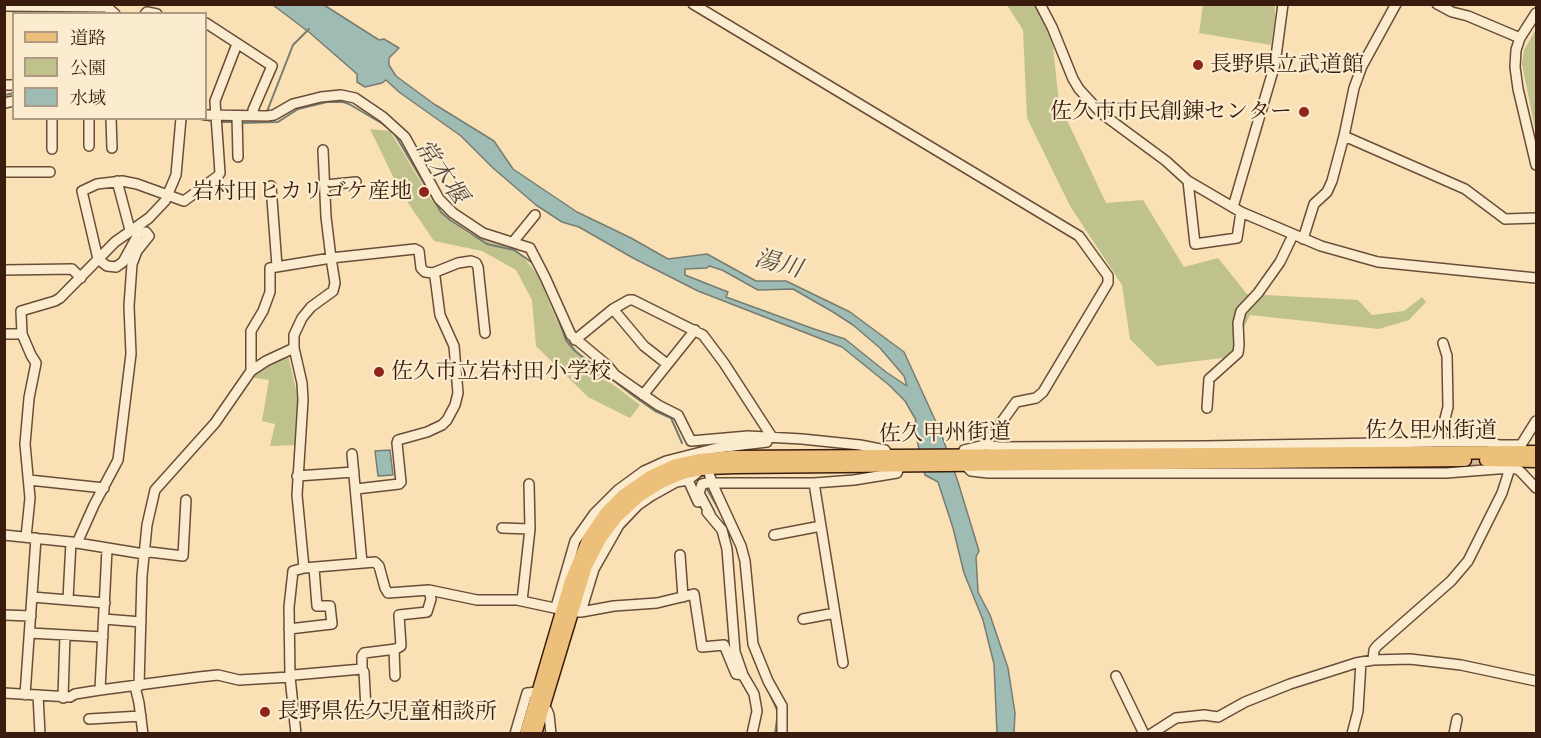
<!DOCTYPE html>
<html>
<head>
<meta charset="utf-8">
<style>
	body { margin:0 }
	#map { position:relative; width:1541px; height:738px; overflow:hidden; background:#f9e1b5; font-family:"Gentium Book Plus","Noto Serif JP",serif }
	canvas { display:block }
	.frame { position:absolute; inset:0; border:6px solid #3a1c0e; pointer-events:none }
	.legend { position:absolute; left:12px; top:12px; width:195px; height:108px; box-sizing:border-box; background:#fbeccf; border:2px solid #ae9982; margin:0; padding:8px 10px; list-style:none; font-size:18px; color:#3a1c0e }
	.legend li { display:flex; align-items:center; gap:12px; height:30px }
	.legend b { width:30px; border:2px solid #ae9982 }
</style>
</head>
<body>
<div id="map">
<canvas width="1541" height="738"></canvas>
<div class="frame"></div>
<ul class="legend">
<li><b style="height:8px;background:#ecc07a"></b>道路</li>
<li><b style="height:16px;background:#bfc28c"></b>公園</li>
<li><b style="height:16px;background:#9fbcb4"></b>水域</li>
</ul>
</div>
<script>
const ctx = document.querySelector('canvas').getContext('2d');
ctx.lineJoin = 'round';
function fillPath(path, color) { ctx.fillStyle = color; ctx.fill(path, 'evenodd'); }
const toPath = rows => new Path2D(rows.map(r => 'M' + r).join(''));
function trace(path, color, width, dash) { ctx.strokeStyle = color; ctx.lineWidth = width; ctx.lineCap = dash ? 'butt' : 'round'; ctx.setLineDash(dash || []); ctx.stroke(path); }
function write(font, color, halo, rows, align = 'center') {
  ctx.font = font + ' "Gentium Book Plus","Noto Serif JP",serif'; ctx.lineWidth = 4.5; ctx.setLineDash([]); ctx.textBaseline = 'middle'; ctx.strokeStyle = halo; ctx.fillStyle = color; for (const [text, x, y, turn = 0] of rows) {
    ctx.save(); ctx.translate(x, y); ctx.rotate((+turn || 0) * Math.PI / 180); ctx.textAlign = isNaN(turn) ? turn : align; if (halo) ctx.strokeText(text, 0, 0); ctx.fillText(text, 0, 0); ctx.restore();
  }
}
const green = toPath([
	[1007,5,1035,5,1043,18,1053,47,1059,103,1106,203,1143,200,1184,267,1218,258,1247,294,1358,300,1372,315,1404,311,1422,297,1426,302,1409,320,1379,329,1250,315,1230,357,1157,366,1130,339,1122,285,1070,206,1027,118,1023,30],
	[1203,5,1275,5,1275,17,1271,45,1199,33],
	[1536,29,1536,134,1522,64,1524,50],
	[370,129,390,131,431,199,447,219,470,235,514,246,538,275,562,333,595,371,640,405,630,418,588,397,536,346,532,300,516,270,482,251,434,241,400,191],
	[288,355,298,398,296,445,270,446,275,424,262,421,269,380,249,377]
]);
const water = toPath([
	[273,5,324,5,379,40,384,39,399,48,389,58,389,65,396,76,434,104,494,141,513,169,577,212,631,238,668,259,707,254,756,281,786,281,850,312,904,352,941,433,958,482,979,551,976,557,978,592,990,615,1008,668,1015,713,1014,733,997,733,994,664,983,620,964,573,953,528,938,482,925,475,914,427,916,420,905,401,889,385,842,347,698,291,633,258,579,227,562,222,536,205,493,168,461,136,399,92,386,80,382,83,365,87,357,82,357,74,310,33,273,5],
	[709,266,722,270,758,290,793,289,833,312,853,325,880,348,904,376,907,386,886,372,845,339,814,329,726,297,728,292,685,275,685,269,707,268,709,266],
	[390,450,393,475,378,476,375,451,390,450]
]);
const stream = toPath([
	[5,95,14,93],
	[266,114,293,45,309,29],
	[192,118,213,121],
	[218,122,233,122],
	[239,123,278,122,298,109,327,102,343,102,349,104,383,124,394,133,441,212,450,220,487,244,514,250,534,264],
	[549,296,566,340,575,351,635,397,655,411,671,418,682,443],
	[707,489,722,515],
	[753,657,778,712,775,734]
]);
const minorTunnel = toPath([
	[1474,446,1475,471]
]);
const minor = toPath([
	[693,4,1079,236,1108,276,1108,283,1043,392,1036,398,1016,402,985,445,964,450,963,455],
	[1040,4,1052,27,1073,79,1079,89,1101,113,1166,161,1188,181,1241,212,1321,246,1378,262,1536,278],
	[1396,4,1362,66,1354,88,1344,136,1465,189,1505,219,1536,218],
	[1437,4,1452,12,1468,16,1520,38],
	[4,6,107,7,115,14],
	[1536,13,1520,38,1516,50,1515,67,1518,89,1536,165],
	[145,14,147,12,157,14],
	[206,23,272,66,253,110,254,116],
	[4,85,14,85],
	[4,103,14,101],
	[206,115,267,116,274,115,293,104,321,97,341,95,355,98,383,117,405,137,439,199,453,213,483,233,530,248,545,277,571,335,607,365,615,375,658,405,678,415,691,441,748,436,802,439,860,445,885,450,889,456],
	[237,116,238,157],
	[89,118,89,146],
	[111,118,112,148],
	[52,149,52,118],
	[4,172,50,172],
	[117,181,130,230],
	[1188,181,1195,244,1237,238,1241,212],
	[325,185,356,182],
	[271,186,277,266],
	[1233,207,1275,64,1283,4],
	[1303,239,1314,204,1327,192,1332,181,1344,136],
	[513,242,535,215],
	[4,270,72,269,81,278],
	[433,273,458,263,471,261,476,263,478,267,485,333],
	[613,309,644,346,667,364],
	[4,334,22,334,21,311,55,301,60,298,115,242,149,218,165,201,176,175,181,118],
	[22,334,31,355,36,363,29,398,25,444,30,498,26,537],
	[575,340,613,309,629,300,633,300,703,335,724,363,772,437],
	[251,371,251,331,263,311,270,292,270,268,331,258,326,217,323,150],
	[643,395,695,330],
	[1207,408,1209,379,1238,353,1239,345,1238,323,1241,311,1258,293,1280,262,1293,235],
	[1439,442,1448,407,1447,356,1443,343],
	[985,445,999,447,1205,446,1439,442,1488,442,1500,445,1521,445,1536,421],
	[352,454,362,563],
	[965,465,971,471,988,473,1446,473,1510,468,1517,469,1521,472,1536,488],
	[697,473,688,480,698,502],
	[709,473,712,483,814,483],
	[297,476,354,472],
	[29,480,104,488],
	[707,512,722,530,727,549,735,652,743,675],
	[710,514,699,493,702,484,707,483,712,483,741,546,745,561,753,644,768,681,782,706,782,734],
	[502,528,530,529],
	[4,535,71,542,144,554,150,552,183,556,186,500],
	[774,535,821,526],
	[77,543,94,505,118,460,131,354,129,306,132,264,137,251,149,236,146,232,139,233,123,262,116,267,107,266,98,259,82,191,97,184,122,181,137,184,184,201,218,176,220,173,215,101,237,44],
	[680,555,683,597],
	[304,568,375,562,379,566,385,588,388,593,429,590,477,600,517,600,573,612,581,612,614,606,657,603,694,594,702,647,724,645,736,674,743,675,754,694,757,711,752,734],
	[32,597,105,603],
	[68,599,71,542],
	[522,601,530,529,529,484],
	[556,607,575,541,594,514,618,490,644,471,666,461,717,448,767,442],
	[581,612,594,569,619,525,638,505,651,496,676,482,688,480],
	[4,615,31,616],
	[104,619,141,622],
	[803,619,835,613],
	[289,629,332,624,330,606,317,606,314,568],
	[30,633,103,637],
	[394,649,395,676],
	[1373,660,1374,650,1377,646,1451,581,1468,561,1502,493,1510,468],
	[843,663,814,483,854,480,897,473,900,465],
	[362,669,364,672,366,709,393,708],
	[1116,676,1144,734],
	[135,686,139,703,143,734],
	[139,686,142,576,147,525,155,490,215,423,251,371,266,361,294,348],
	[100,690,107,549],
	[4,693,70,697,75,694,100,690,199,677,218,675,239,680,290,677,294,675,362,669,362,656,364,653,396,649,401,646,399,615,427,612,431,599,429,590],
	[25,695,36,538],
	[38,695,40,734],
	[63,698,65,635],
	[543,708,547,710,549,715,551,734],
	[89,719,141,716],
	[296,734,290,677,289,607,293,571,304,568,297,495,303,400,302,383,294,348,294,335,302,318,311,307,333,291,335,283,331,258,415,249,419,251,421,268,425,272,433,273,435,277,440,315,454,346,458,393,455,405,447,420,442,425,427,432,398,440,397,443,401,482,399,484,356,489],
	[515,734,527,693,538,692],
	[1151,734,1176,718,1204,715,1218,717,1245,702,1290,684,1356,663,1373,660,1410,659,1461,665,1536,681],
	[1352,734,1358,711,1361,662],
	[1454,734,1457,719]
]);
const major = toPath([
	[1486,460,1536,461],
	[526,734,571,581,589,538,606,513,623,496,650,477,676,465,699,460,732,457,1536,452],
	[535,734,586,566,600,539,617,516,639,496,661,482,685,472,708,468,735,467,1465,460]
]);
const markers = [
	[1198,65,6,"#8f2418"],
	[1304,112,6,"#8f2418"],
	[424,192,6,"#8f2418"],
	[379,372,6,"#8f2418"],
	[265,712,6,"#8f2418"]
];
const poiNames = [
	["長野県立武道館",1210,65],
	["佐久市市民創錬センター",1292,112,"right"],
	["岩村田ヒカリゴケ産地",412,192,"right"],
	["佐久市立岩村田小学校",391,372],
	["長野県佐久児童相談所",277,712]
];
const streetNames = [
	["佐久甲州街道",1431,431],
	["佐久甲州街道",945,434,-1]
];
const waterNames = [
	["常木堰",440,172,55],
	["湯川",778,265,15]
];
fillPath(green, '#bfc28c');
fillPath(water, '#9fbcb4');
trace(water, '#777c72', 1.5);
trace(stream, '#777c72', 2);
trace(minorTunnel, '#d3ba94', 9, [9, 4.5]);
trace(minor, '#6a4d38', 12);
trace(major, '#3a1c0e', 15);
trace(minor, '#fbeccf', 9);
trace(major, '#ecc07a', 12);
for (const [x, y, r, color] of markers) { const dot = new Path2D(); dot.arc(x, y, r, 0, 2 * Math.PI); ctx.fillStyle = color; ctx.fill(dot); trace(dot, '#fbeccf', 2); }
write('22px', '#3a1c0e', '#fbeccf', poiNames, 'left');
write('22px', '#3a1c0e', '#fbeccf', streetNames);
write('italic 24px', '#584c40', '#fbeccf', waterNames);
</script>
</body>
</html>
